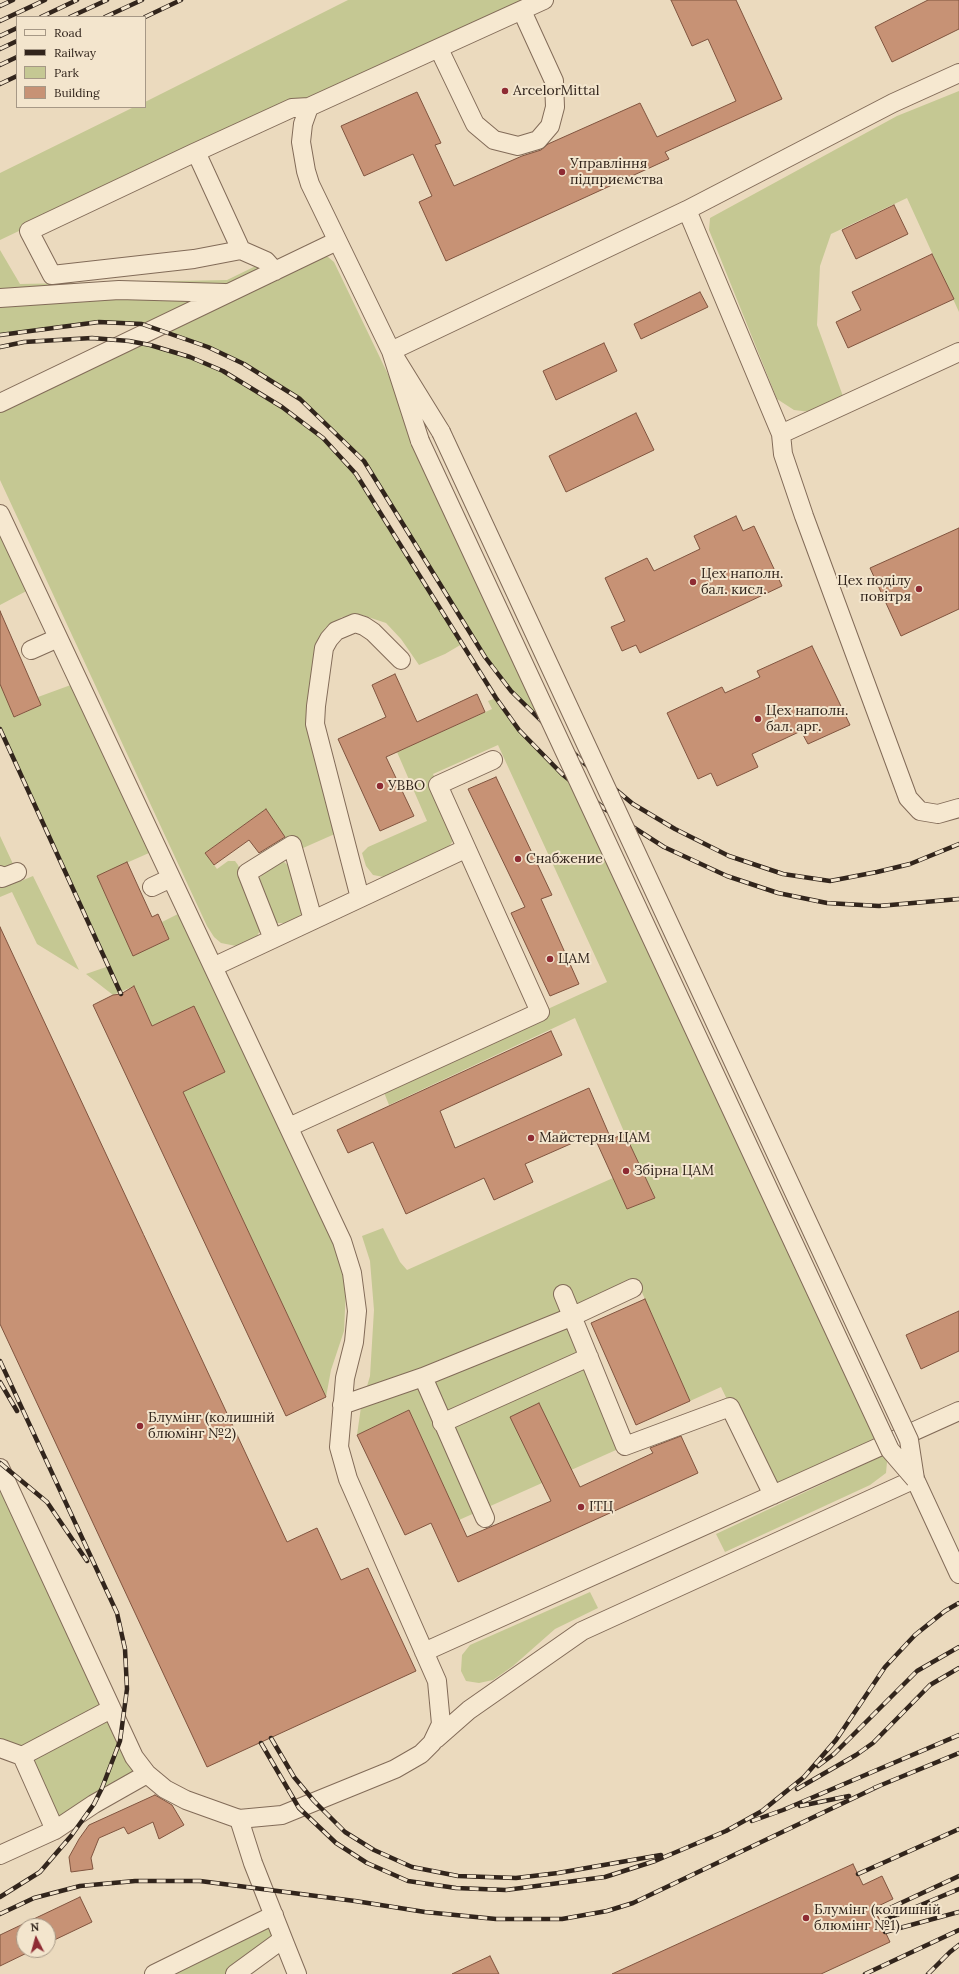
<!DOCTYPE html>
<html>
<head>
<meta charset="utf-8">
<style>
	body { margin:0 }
	#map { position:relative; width:959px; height:1974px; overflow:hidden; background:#ebdabe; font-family:Lora,serif }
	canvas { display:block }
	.legend { position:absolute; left:16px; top:16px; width:130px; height:92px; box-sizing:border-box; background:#f3e5cd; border:1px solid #a69886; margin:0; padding:5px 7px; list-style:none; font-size:12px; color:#32251c }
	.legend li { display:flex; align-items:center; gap:8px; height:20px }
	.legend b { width:20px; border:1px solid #a69886 }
	.north { position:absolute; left:16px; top:1918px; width:40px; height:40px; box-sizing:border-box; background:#f3e5cd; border:1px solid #a69886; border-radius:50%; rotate:354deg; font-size:11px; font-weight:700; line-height:16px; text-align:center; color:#32251c }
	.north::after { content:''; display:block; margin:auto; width:14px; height:18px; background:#8e2b33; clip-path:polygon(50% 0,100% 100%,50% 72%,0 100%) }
</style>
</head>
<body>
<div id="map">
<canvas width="959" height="1974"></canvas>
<ul class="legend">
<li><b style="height:5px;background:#f6e8d0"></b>Road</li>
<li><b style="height:5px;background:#32251c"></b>Railway</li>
<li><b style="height:11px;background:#c5c893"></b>Park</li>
<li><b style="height:11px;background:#c79275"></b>Building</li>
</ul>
<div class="north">N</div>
</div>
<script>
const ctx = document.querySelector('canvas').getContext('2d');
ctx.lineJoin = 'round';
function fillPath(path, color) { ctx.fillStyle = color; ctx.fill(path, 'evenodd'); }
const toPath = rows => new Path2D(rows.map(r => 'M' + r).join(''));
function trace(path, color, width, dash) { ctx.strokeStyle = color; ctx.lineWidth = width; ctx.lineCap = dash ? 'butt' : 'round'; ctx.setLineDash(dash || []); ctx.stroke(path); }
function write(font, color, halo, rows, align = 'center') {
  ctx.font = font + ' Lora,serif'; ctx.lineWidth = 4; ctx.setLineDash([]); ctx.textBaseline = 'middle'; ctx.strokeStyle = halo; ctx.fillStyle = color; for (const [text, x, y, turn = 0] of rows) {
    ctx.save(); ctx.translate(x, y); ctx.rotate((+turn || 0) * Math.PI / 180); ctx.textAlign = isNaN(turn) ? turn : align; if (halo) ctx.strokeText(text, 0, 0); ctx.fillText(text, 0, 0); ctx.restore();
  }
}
const green = toPath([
	[348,0,544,0,219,136,0,240,0,173,134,107,145,107,145,102],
	[959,91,959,312,907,198,831,234,820,266,817,325,844,399,810,412,794,410,777,399,709,230,710,218,897,116],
	[0,250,20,284,227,280,266,261,275,271,320,255,328,257,334,262,420,441,559,738,511,691,485,657,364,461,300,400,244,364,208,347,142,324,99,322,0,335],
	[129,341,150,345,190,357,223,371,282,407,326,442,356,474,462,644,445,654,419,665,401,639,386,623,362,615,342,617,325,628,317,652,311,685,337,833,294,852,266,809,205,853,217,869,228,861,235,861,238,865,262,927,256,938,236,946,221,943,214,937,207,926,0,480,0,403],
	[10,535,34,587,0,605,0,536],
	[79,682,158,849,97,876,133,955,169,939,162,922,186,910,347,1267,344,1331,331,1370,326,1397,183,1092,225,1072,194,1006,152,1026,134,986,113,995,86,974,109,966,0,730,0,684,15,717,41,705,38,697],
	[496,698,519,730,562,774,583,791,887,1443,773,1495,721,1387,690,1401,640,1288,571,1317,625,1446,459,1520,409,1410,357,1435,361,1407,370,1376,374,1310,370,1261,362,1236,383,1228,400,1262,407,1270,613,1178,627,1209,655,1198,625,1134,575,1018,389,1105,381,1085,607,982,498,745,433,774,438,785,453,836,453,841,447,849,384,877,373,875,366,866,362,853,368,847,427,821,397,752,492,709,488,701],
	[0,836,21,881,33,876,79,970,37,944,12,892,0,897],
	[279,861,284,862,290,867,303,908,301,914,296,920,288,923,277,923,270,915,256,885,259,878,266,871],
	[884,1455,887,1462,886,1473,870,1485,725,1552,716,1534],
	[0,1487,147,1774,55,1830,22,1756,0,1747],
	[590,1592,598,1608,555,1629,513,1666,493,1680,479,1683,466,1681,461,1671,462,1655,470,1645],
	[274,1915,283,1939,235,1974,154,1974]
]);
const building = toPath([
	[671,0,736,0,782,99,665,152,669,159,446,261,419,202,432,196,413,154,364,176,341,126,417,92,441,143,435,145,454,186,522,156,541,150,548,144,640,103,657,137,736,101,708,39,692,46,671,0],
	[928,0,959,0,959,29,892,62,875,27,928,0],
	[894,205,908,234,856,259,842,230,894,205],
	[932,254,954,299,848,348,836,322,861,310,852,292,932,254],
	[700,292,708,307,641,339,634,324,700,292],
	[604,343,617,371,556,400,543,371,604,343],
	[636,413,654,450,566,492,549,456,636,413],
	[736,516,743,531,754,526,782,586,640,653,636,645,622,651,611,627,625,621,605,578,647,558,654,571,700,549,694,536,736,516],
	[959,528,959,609,901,636,870,568,959,528],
	[0,611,41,705,14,717,0,684,0,611],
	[812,646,850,725,808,744,801,731,752,754,758,767,717,786,711,773,698,779,667,713,722,687,725,693,760,677,757,671,812,646],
	[395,674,417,722,477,694,485,712,386,757,414,816,380,831,338,739,386,717,372,685,395,674],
	[496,777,552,895,541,899,579,984,550,996,511,913,525,907,468,789,496,777],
	[266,809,285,837,259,853,249,840,214,865,205,853,266,809],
	[127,862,152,917,158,914,169,939,133,956,97,876,127,862],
	[0,927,287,1542,317,1528,341,1580,368,1568,416,1671,207,1767,0,1324,0,927],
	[134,986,152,1026,194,1006,225,1072,183,1092,326,1397,286,1416,93,1005,113,995,121,994,134,986],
	[551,1031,562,1055,440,1111,455,1148,589,1088,611,1139,625,1134,655,1198,627,1209,593,1134,525,1164,533,1182,494,1200,484,1178,406,1214,373,1142,348,1153,337,1130,551,1031],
	[645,1299,690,1401,636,1425,591,1323,645,1299],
	[959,1311,959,1351,921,1369,906,1335,959,1311],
	[539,1403,580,1487,653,1453,650,1448,681,1436,698,1473,458,1582,431,1523,405,1535,357,1435,409,1410,467,1537,551,1501,510,1417,539,1403],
	[155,1795,172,1805,184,1825,159,1839,153,1822,128,1834,124,1827,99,1838,91,1858,93,1869,71,1872,69,1857,79,1839,89,1825,155,1795],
	[853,1864,863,1885,882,1876,893,1899,874,1908,890,1942,821,1974,612,1974,853,1864],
	[80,1897,92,1922,48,1943,48,1926,24,1926,24,1950,33,1950,0,1966,0,1935,80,1897],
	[490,1956,499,1974,452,1974,490,1956]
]);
const minor = toPath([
	[439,49,475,124,494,140,518,146,538,140,550,126,555,107,554,81,522,11],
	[196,152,29,231,52,275,194,259,241,250,266,261,275,271],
	[687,210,781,434,783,454,804,516,908,798,920,811,938,814,959,808],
	[241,250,196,152,292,108,309,107],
	[0,298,119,290,225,293],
	[0,403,337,241],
	[441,432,391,351,310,184,306,171,301,142,303,124,309,107,544,0],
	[781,434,959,352],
	[420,441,391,351,687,210,893,103,959,73],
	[0,514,342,1241,352,1273,357,1311,354,1342,345,1378,339,1447,348,1479,437,1681,441,1724,432,1743,421,1754,395,1769,282,1815,239,1819,186,1800,165,1789,147,1774,134,1757,0,1468],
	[31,650,58,638],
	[0,875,2,878,17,872],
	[152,887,171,878],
	[360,898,315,724,316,706,324,648,329,639,336,631,355,623,364,626,373,632,401,660],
	[273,939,247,873,292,845,313,920],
	[213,967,465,849],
	[289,1127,540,1012,438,785,493,760],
	[563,1294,625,1446,730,1407,773,1495],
	[423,1377,485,1518],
	[342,1405,423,1377,571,1317,633,1288],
	[442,1423,589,1357],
	[424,1652,959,1411],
	[436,1739,469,1710,582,1631,915,1479,959,1574],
	[0,1748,22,1756],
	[55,1830,22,1756,111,1709],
	[0,1855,55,1830,94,1804,147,1774],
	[283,1939,297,1974],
	[154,1974,274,1915],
	[235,1974,283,1939,253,1863,239,1819]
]);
const rail = toPath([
	[0,6,13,0],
	[41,17,77,0],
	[70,17,107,0],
	[105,17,142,0],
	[145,17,181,0],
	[0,21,45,0],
	[0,36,17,28],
	[0,49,17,41],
	[0,65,17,57],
	[0,84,17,76],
	[0,335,99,322,142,324,208,347,244,364,300,399,364,461,485,657,511,691,584,763,633,804,675,829,729,856,783,874,830,881,877,872,910,864,959,844],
	[0,347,24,342,92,338,129,341,150,345,190,357,223,371,282,407,323,438,356,474,496,698,519,730,562,774,605,809,664,847,727,876,778,893,827,903,879,906,959,899],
	[0,729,121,994],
	[0,1361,117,1613,125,1649,127,1689,120,1741,102,1788,94,1804,71,1836,40,1872,0,1897],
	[0,1382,17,1411],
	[0,1463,47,1502,87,1561],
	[271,1738,294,1777,314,1801,345,1832,374,1850,412,1867,458,1876,516,1878,558,1873,661,1855],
	[261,1743,299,1808,336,1843,367,1863,408,1881,456,1888,506,1890,605,1877,655,1861,726,1831,762,1811,804,1777,836,1740,885,1667,915,1635,945,1611,959,1603],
	[818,1766,834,1754,917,1671,959,1647],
	[874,1788,959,1753],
	[797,1789,856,1755,873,1743,930,1685,959,1668],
	[800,1806,849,1796],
	[752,1821,783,1810,959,1735],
	[858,1874,959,1829],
	[0,1914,34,1898,80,1886,135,1881,200,1881,355,1901,425,1912,496,1919,562,1919,607,1911,633,1903,879,1786],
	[877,1914,959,1876],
	[880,1922,959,1889],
	[885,1932,959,1912],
	[865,1974,959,1930],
	[928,1974,950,1952,959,1945]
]);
const minorBridge = toPath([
	[441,432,909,1440,915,1479],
	[420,441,890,1450,915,1479]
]);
const markers = [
	[505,91,4,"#8e2b33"],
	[562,172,4,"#8e2b33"],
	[693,582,4,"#8e2b33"],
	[919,589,4,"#8e2b33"],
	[758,719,4,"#8e2b33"],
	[380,786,4,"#8e2b33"],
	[518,859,4,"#8e2b33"],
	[550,959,4,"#8e2b33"],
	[531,1138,4,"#8e2b33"],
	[626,1171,4,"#8e2b33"],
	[140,1426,4,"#8e2b33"],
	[581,1507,4,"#8e2b33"],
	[806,1918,4,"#8e2b33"]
];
const poiNames = [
	["ArcelorMittal",513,91],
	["Управління",570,164],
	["підприємства",570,180],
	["Цех наполн.",701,574],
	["бал. кисл.",701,590],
	["Цех поділу",911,581,"right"],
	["повітря",911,597,"right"],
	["Цех наполн.",766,711],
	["бал. арг.",766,727],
	["УВВО",388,786],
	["Снабжение",526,859],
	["ЦАМ",558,959],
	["Майстерня ЦАМ",539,1138],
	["Збірна ЦАМ",634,1171],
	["Блумінг (колишній",148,1418],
	["блюмінг №2)",148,1434],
	["ІТЦ",589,1507],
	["Блумінг (колишній",814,1910],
	["блюмінг №1)",814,1926]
];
fillPath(green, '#c5c893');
fillPath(building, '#c79275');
trace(building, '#80543f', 1);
trace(minor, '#826b58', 20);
trace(minor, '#f6e8d0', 18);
trace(rail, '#32251c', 4.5);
trace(rail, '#f3e5cd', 3, [9]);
trace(minorBridge, '#826b58', 20, []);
trace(minorBridge, '#f6e8d0', 18);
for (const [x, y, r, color] of markers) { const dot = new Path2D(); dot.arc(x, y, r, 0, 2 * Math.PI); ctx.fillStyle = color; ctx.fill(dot); trace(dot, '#f3e5cd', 1.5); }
write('14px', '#32251c', '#f3e5cd', poiNames, 'left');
</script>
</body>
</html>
